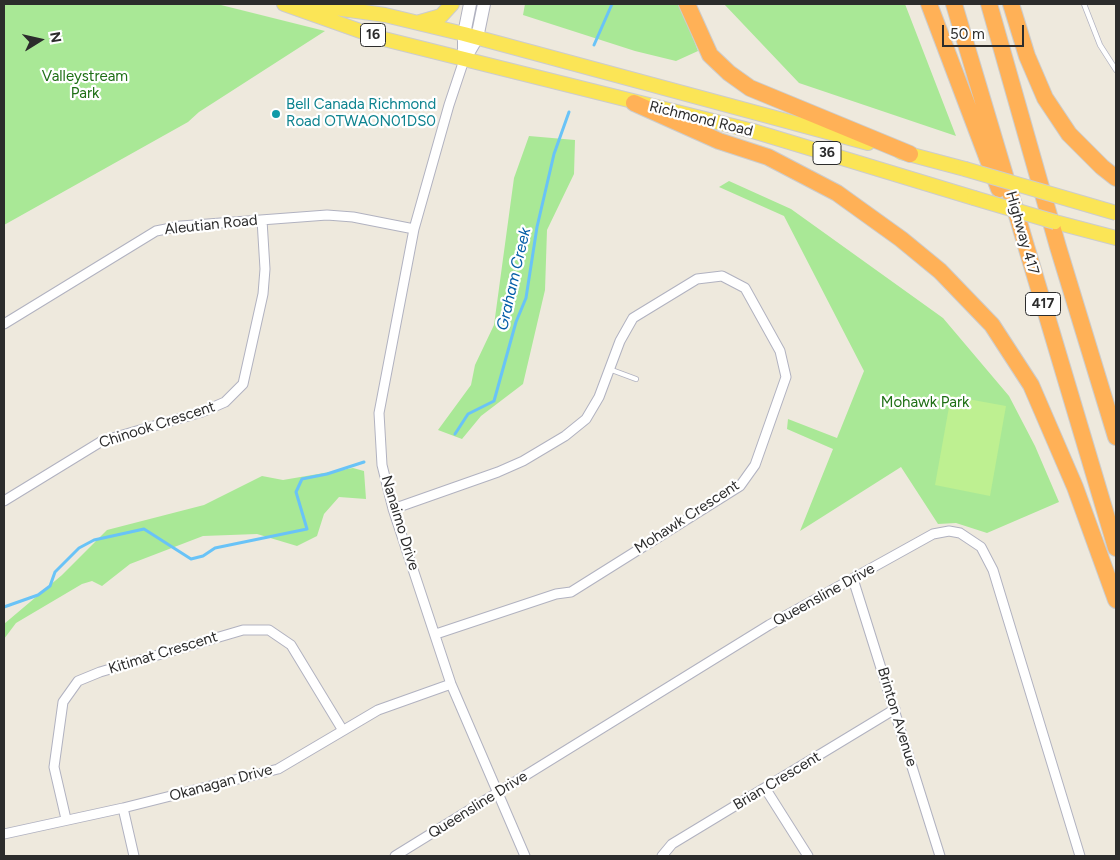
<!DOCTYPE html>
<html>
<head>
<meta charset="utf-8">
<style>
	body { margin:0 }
	#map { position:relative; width:1120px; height:860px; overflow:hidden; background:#eee9dd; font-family:Figtree,sans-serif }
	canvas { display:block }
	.frame { position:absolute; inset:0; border:5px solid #2c2c2c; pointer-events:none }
	.north { position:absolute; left:15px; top:15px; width:50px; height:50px; -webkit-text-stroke:4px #fff; paint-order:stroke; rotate:80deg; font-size:14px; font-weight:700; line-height:20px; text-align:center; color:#2c2c2c }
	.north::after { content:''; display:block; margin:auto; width:18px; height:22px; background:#2c2c2c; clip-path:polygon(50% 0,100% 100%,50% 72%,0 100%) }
	.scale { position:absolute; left:942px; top:25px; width:82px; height:22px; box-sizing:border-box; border:2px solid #2c2c2c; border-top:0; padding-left:6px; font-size:15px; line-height:18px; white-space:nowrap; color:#2c2c2c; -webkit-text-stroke:4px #fff; paint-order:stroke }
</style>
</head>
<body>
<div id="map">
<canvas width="1120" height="860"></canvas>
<div class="frame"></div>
<div class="north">N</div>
<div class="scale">50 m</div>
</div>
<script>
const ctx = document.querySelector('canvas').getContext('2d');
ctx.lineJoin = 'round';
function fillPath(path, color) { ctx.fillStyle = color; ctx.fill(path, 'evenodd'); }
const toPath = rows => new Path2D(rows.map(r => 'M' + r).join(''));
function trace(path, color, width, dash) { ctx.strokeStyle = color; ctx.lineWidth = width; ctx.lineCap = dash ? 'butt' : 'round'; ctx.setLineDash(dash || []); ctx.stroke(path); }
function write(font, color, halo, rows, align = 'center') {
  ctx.font = font + ' Figtree,sans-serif'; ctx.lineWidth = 4.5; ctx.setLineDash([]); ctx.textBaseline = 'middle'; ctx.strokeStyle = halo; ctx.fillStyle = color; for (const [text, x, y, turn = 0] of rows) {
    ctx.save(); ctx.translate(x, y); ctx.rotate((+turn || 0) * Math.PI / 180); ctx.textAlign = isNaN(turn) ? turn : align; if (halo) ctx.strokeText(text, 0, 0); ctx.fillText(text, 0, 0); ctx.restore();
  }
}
const green = toPath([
	[4,4,217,4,325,31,199,112,188,122,4,225],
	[525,4,688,4,682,9,698,51,676,61,635,51,523,15],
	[724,4,905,4,956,136,799,83],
	[529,136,575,140,574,174,547,230,545,290,523,384,481,416,462,439,438,430,471,385,475,365,494,325,514,178],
	[729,181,791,209,943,318,1009,396,1035,446,1059,502,987,533,956,523,938,524,901,467,800,531,833,449,787,429,788,419,837,438,864,371,784,216,719,187],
	[353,468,364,471,366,499,339,497,324,514,317,536,297,546,257,534,203,536,130,564,102,586,92,581,82,584,16,623,4,639,4,624,62,575,107,530,204,505,262,476,283,480]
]);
const pitch = toPath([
	[951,396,1006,406,990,496,935,485]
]);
const stream = toPath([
	[594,45,612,4],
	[455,434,468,414,494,401,516,322,526,298,537,227,554,154,569,112],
	[4,607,38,595,50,586,55,572,79,548,94,540,144,529,191,559,203,556,215,548,307,529,296,492,302,479,327,474,364,462]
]);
const lane = toPath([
	[1084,4,1100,45,1116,70],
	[609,369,636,379]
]);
const street = toPath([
	[464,60,449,105,414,229,379,413,382,465,393,509,451,684,525,856],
	[4,324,156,231,181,226,327,215,353,217,414,229],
	[4,501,102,441,202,412,225,402,243,384,263,294,265,269,262,220],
	[393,509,498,472,523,461,565,436,586,419,599,397,620,341,633,318,697,279,722,276,745,288,780,351,786,377,755,465,740,486,571,592,556,594,436,634],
	[853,579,940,856],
	[765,788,808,856],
	[123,808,134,856],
	[66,819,54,767,63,702,78,681,100,672,243,630,269,630,291,645,342,729],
	[4,834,123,808,278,769,378,710,451,684],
	[395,856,769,625,933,534,949,531,960,533,981,547,993,570,1080,856],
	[662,856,672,844,895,709]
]);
const secondary = toPath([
	[464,60,477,38,484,4],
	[464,60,464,34,470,4]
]);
const primary = toPath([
	[284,4,380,38,753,131,974,198],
	[307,4,385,15,464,34,868,143],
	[420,22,441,16,452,4],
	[901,152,965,169],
	[1055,222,1116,238]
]);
const highway = toPath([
	[687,4,710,55,729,73,750,88,910,154],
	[929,4,999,189],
	[954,4,1116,548],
	[989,4,1058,247,1116,437],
	[1011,4,1027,56,1045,98,1069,134,1102,167,1116,178],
	[634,103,719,141,768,157,837,193,901,239,940,271,992,325,1031,385,1075,487,1116,600]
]);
const primaryBridge = toPath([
	[965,169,1116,213],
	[974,198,1055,222]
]);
const markers = [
	[276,114,5,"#0f9aa8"]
];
const shields = [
	[373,35,25],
	[827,153,28],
	[1043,304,35]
];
const shieldNames = [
	["16",373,35],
	["36",827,153],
	["417",1043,304]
];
const parkNames = [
	["Valleystream",85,77],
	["Park",85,94],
	["Mohawk Park",925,403]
];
const cultureNames = [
	["Bell Canada Richmond",286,105],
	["Road OTWAON01DS0",286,122]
];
const streetNames = [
	["Richmond Road",701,119,14],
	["Aleutian Road",211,225,-6],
	["Highway 417",1022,233,74],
	["Chinook Crescent",157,425,-18],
	["Mohawk Crescent",687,517,-33],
	["Nanaimo Drive",400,523,73],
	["Queensline Drive",824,595,-29],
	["Kitimat Crescent",163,653,-17],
	["Brinton Avenue",897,717,73],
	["Brian Crescent",777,781,-31],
	["Okanagan Drive",221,783,-15],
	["Queensline Drive",478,805,-32]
];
const waterNames = [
	["Graham Creek",514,279,-77]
];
fillPath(green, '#a9e896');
fillPath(pitch, '#bef091');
trace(stream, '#69c3f7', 3);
trace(lane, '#b1b2c0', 6);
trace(street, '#b1b2c0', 11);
trace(secondary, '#b1b2c0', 14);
trace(primary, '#ccc', 16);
trace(highway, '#ccc', 18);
trace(lane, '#fff', 4.5);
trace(street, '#fff', 9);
trace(secondary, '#fff', 12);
trace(primary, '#fbe556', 14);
trace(highway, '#ffb157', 16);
trace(primaryBridge, '#ccc', 16, []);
trace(primaryBridge, '#fbe556', 14);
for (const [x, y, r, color] of markers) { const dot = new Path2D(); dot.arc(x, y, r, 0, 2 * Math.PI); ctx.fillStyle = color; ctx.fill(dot); trace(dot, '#fff', 2); }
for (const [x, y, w] of shields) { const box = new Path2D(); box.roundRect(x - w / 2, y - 11.5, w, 23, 4); ctx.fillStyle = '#fff'; ctx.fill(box); trace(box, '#2c2c2c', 1); }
write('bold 14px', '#2c2c2c', null, shieldNames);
write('15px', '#1e6f15', '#fff', parkNames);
write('15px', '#0d838f', '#fff', cultureNames, 'left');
write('15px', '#2c2c2c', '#fff', streetNames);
write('italic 16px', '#045ea7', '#fff', waterNames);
</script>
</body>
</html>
